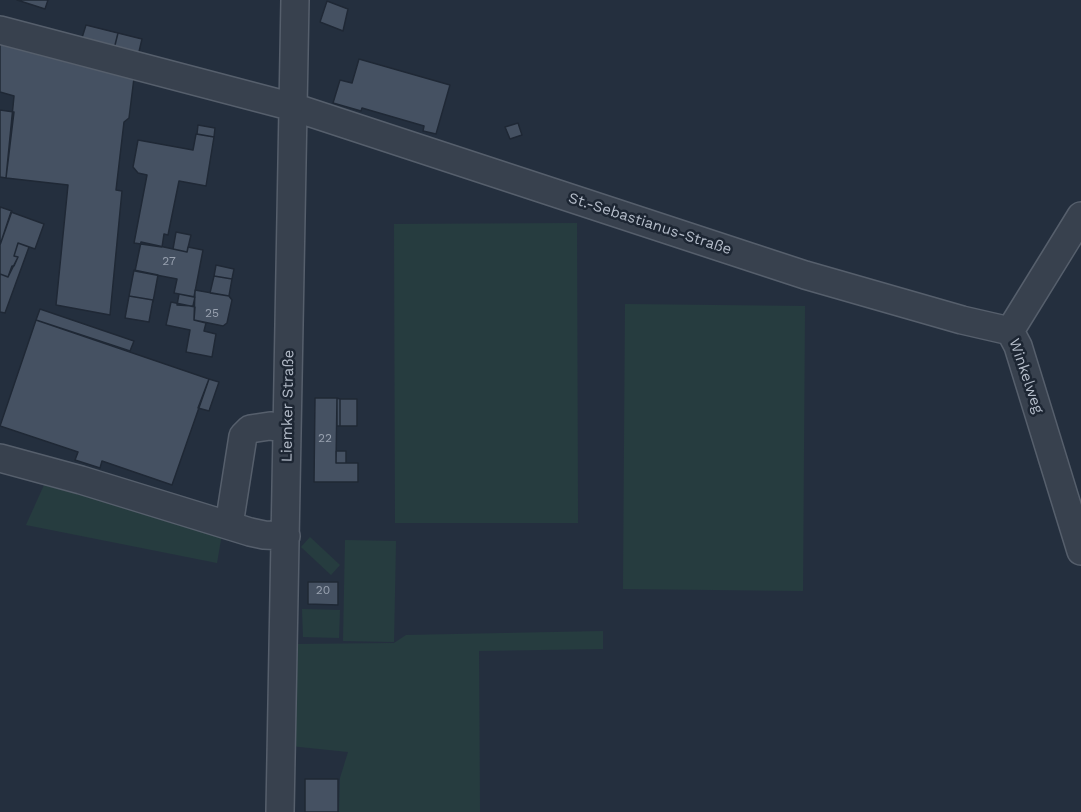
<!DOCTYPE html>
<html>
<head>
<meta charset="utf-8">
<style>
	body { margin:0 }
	canvas { display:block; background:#242f3e }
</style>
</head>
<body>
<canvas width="1081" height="812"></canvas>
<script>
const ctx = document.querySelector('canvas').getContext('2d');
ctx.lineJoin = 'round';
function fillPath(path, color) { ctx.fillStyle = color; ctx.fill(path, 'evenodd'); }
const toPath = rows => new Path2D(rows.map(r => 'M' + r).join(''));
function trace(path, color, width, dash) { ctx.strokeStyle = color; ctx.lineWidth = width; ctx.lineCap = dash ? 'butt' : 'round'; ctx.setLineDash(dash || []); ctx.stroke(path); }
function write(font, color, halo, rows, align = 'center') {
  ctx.font = font + ' "Work Sans",sans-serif'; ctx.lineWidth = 5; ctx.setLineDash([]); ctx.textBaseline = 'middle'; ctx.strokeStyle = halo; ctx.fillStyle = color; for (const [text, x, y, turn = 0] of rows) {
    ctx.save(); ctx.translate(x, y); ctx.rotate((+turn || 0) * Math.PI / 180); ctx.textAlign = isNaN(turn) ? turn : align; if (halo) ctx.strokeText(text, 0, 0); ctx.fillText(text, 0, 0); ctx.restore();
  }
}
const green = toPath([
	[577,223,578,523,395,523,394,224],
	[625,304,805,306,803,591,623,589],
	[44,485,222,534,217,563,26,525],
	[310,537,340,565,331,575,301,547],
	[345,540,396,541,394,642,343,641],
	[302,609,340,610,339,638,303,637],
	[603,631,603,649,479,651,480,812,339,812,340,778,348,752,290,746,297,644,394,643,406,635]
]);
const building = toPath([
	[17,0,48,0,45,9,17,0],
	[327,1,348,9,343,31,320,22,327,1],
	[86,25,118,33,114,49,81,41,86,25],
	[118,33,142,39,138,56,114,49,118,33],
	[0,40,134,78,129,118,124,122,116,190,122,191,110,315,56,305,68,185,6,178,14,96,0,92,0,40],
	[359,59,450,85,436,134,423,131,424,126,362,108,361,111,333,103,340,80,352,83,359,59],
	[0,110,14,112,6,178,0,177,0,110],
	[518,123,522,135,510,139,505,127,518,123],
	[198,125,215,128,214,137,197,134,198,125],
	[196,134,214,137,206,186,179,181,168,235,164,234,162,247,134,243,147,175,138,173,133,167,138,140,193,150,196,134],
	[0,207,12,211,0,245,0,207],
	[11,212,44,224,35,249,18,243,14,256,18,257,8,277,0,274,0,245,11,212],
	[176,232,191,235,187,252,173,249,176,232],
	[141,242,187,252,188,247,203,250,194,297,174,293,177,279,135,271,141,242],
	[18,243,29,247,5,313,0,312,0,274,8,277,12,266,14,266,18,257,14,256,18,243],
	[216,265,234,269,232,279,214,276,216,265],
	[134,270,158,275,153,302,153,300,129,296,134,270],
	[214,276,232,279,229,296,210,293,214,276],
	[195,290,229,296,232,300,227,323,223,326,194,320,195,290],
	[179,294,195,297,193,306,177,305,179,294],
	[129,296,153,300,149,322,125,318,129,296],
	[171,302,195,307,194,320,206,323,204,331,216,334,212,357,186,352,190,330,166,325,171,302],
	[40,309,134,341,130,351,36,320,40,309],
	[36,320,209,379,172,485,102,461,100,468,75,460,78,452,0,426,36,320],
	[209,379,219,382,209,411,198,408,209,379],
	[315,398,337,398,336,463,358,463,358,482,314,482,315,398],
	[337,398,340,399,340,426,337,426,337,398],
	[340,399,357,399,357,426,340,426,340,399],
	[336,451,346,451,346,463,336,463,336,451],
	[308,582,338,582,338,605,308,604,308,582],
	[305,779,338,779,338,812,305,812,305,779]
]);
const minor = toPath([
	[0,30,293,107,805,275,962,320,1010,331],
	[1010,331,1018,346,1081,551],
	[1010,331,1081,216],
	[0,458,81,480,250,532,264,535,286,536],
	[229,525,243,436,250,429,270,426,287,428],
	[280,812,295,0]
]);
const numberNames = [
	["27",169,261],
	["25",212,313],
	["22",325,438],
	["20",323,590]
];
const streetNames = [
	["St.-Sebastianus-Straße",650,224,18],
	["Winkelweg",1026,376,71],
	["Liemker Straße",288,406,-89]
];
fillPath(green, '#263c3f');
fillPath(building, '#455162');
trace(building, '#1f2835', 1.5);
trace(minor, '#565f6c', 30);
trace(minor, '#38414e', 27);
write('12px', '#98a1af', null, numberNames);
write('15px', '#b4bcc9', '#1d2633', streetNames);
</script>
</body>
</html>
